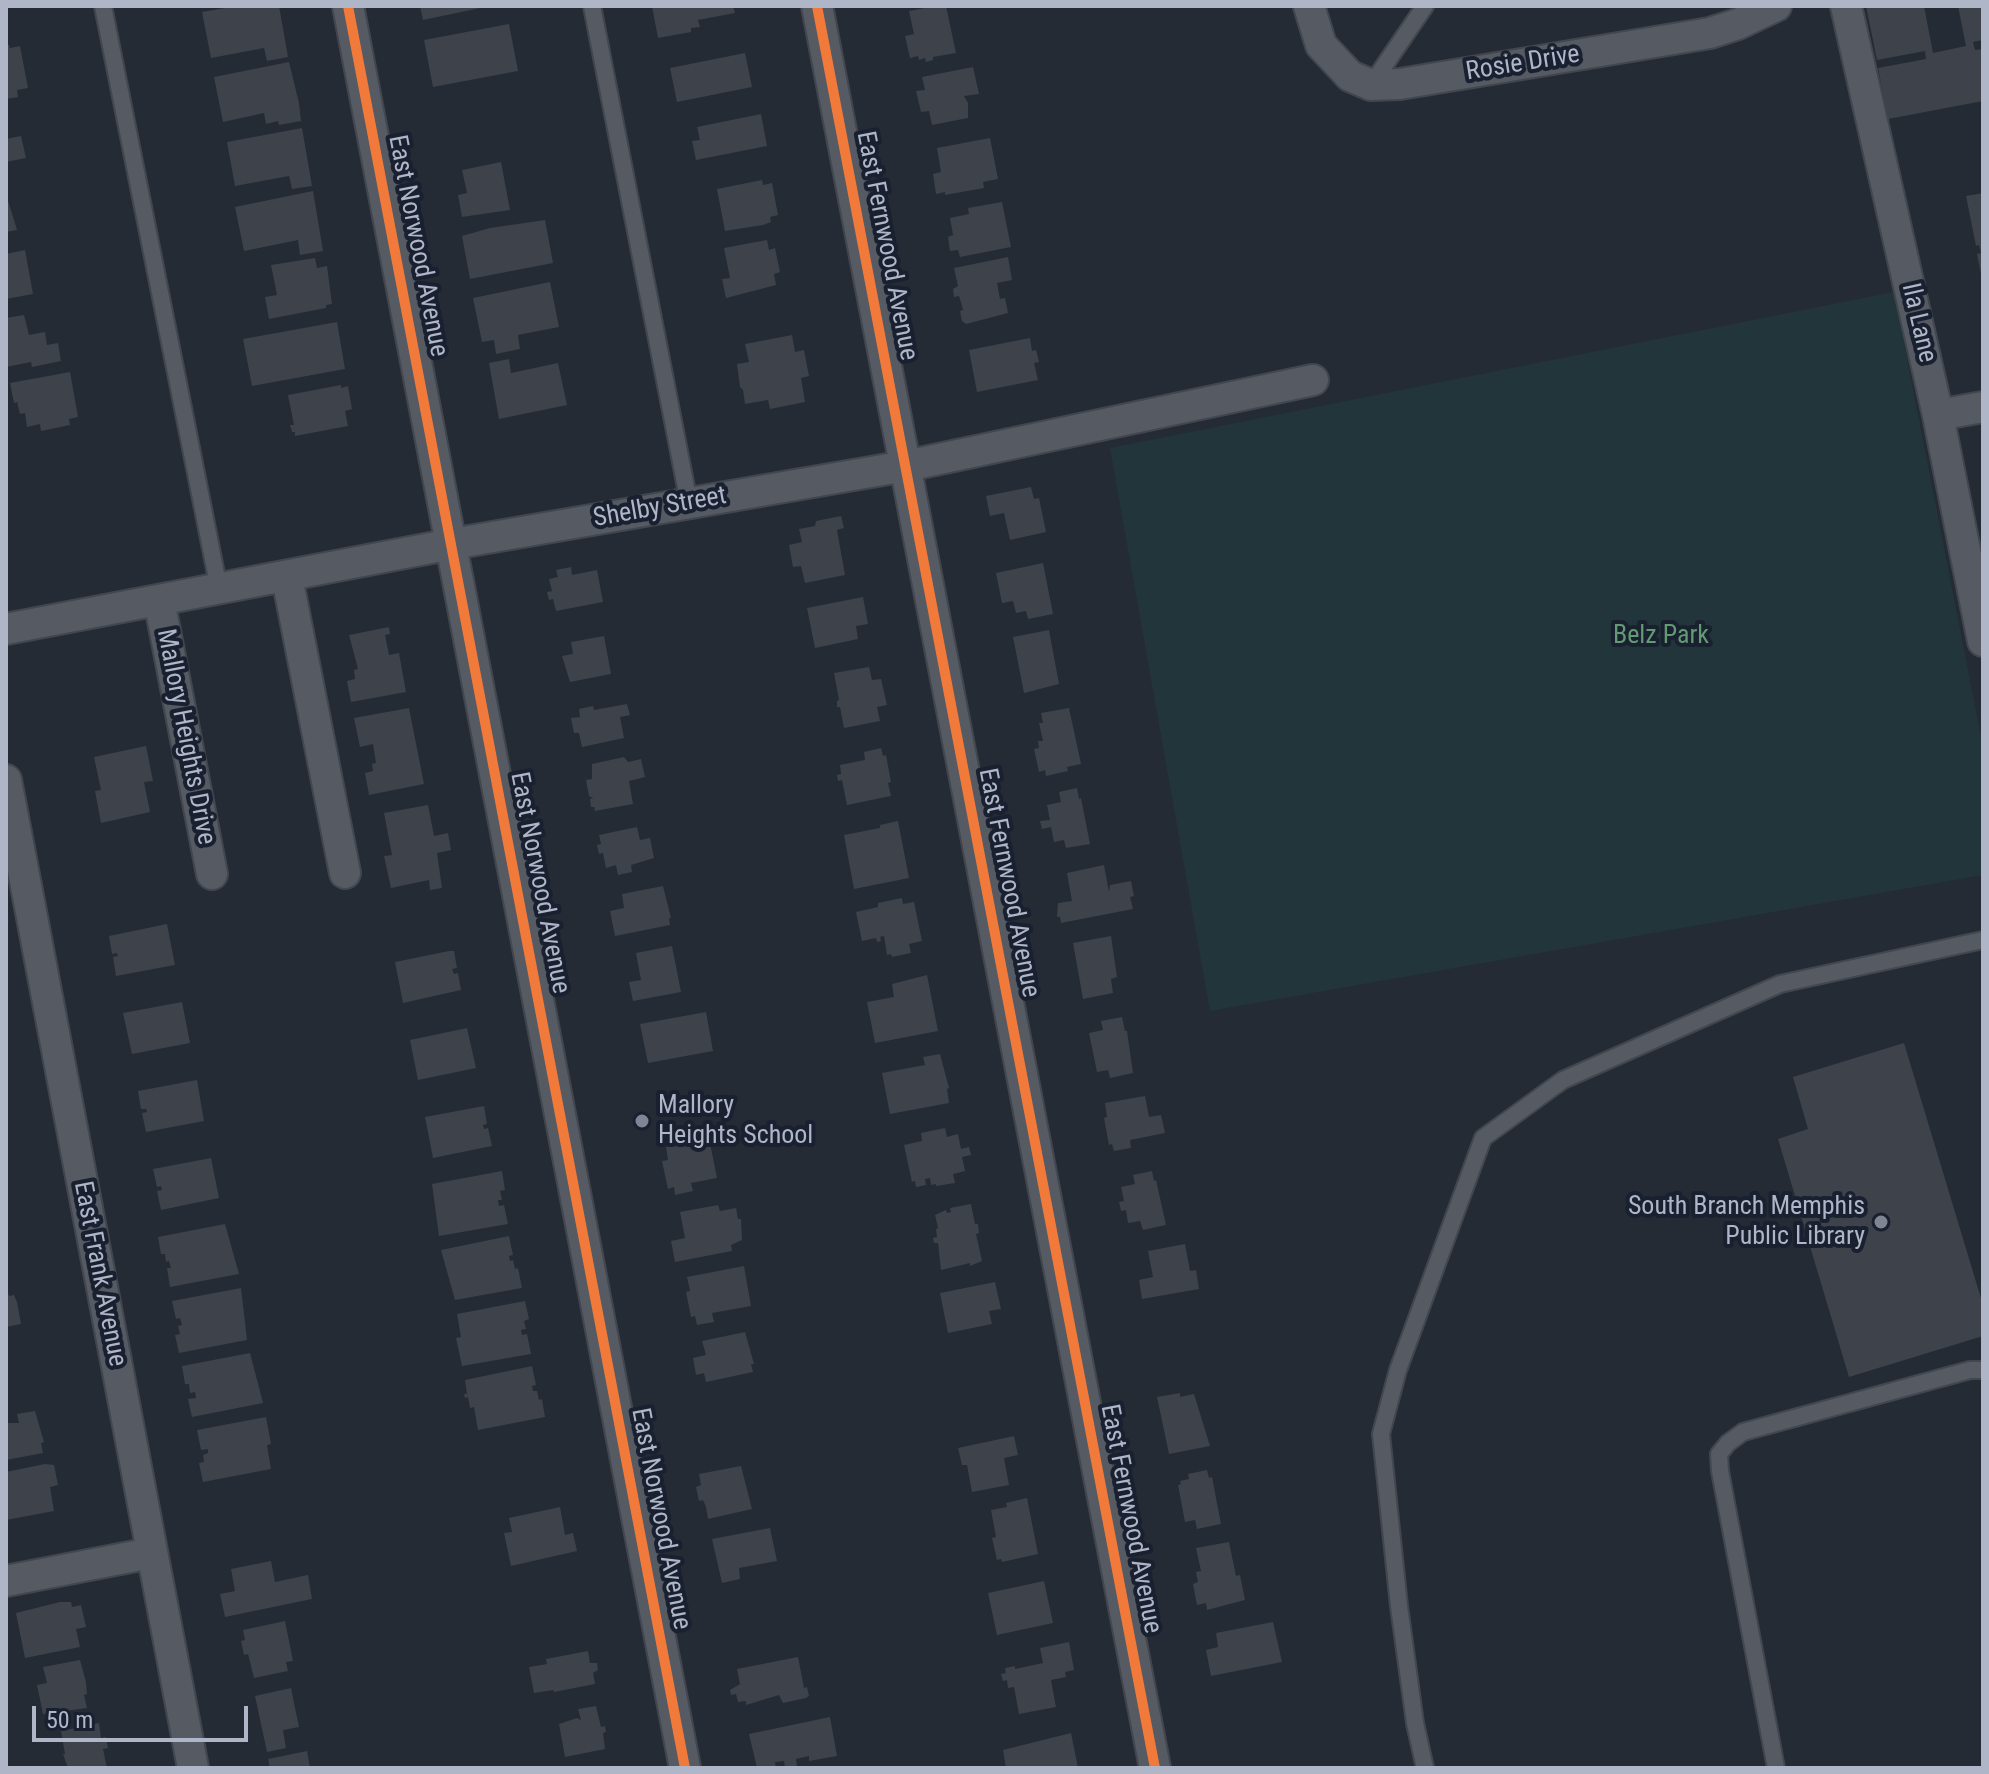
<!DOCTYPE html>
<html>
<head>
<meta charset="utf-8">
<style>
	body { margin:0 }
	#map { position:relative; width:1989px; height:1774px; overflow:hidden; background:#252b35; font-family:"Roboto Condensed",sans-serif }
	canvas { display:block }
	.frame { position:absolute; inset:0; border:8px solid #aeb6c7; pointer-events:none }
	.scale { position:absolute; left:32px; top:1706px; width:216px; height:36px; box-sizing:border-box; border:4px solid #aeb6c7; border-top:0; padding-left:10px; font-size:24px; line-height:28px; white-space:nowrap; color:#aeb6c7; -webkit-text-stroke:6px #192030; paint-order:stroke }
</style>
</head>
<body>
<div id="map">
<canvas width="1989" height="1774"></canvas>
<div class="frame"></div>
<div class="scale">50 m</div>
</div>
<script>
const ctx = document.querySelector('canvas').getContext('2d');
ctx.lineJoin = 'round';
function fillPath(path, color) { ctx.fillStyle = color; ctx.fill(path, 'evenodd'); }
const toPath = rows => new Path2D(rows.map(r => 'M' + r).join(''));
function trace(path, color, width, dash) { ctx.strokeStyle = color; ctx.lineWidth = width; ctx.lineCap = dash ? 'butt' : 'round'; ctx.setLineDash(dash || []); ctx.stroke(path); }
function write(font, color, halo, rows, align = 'center') {
  ctx.font = font + ' "Roboto Condensed",sans-serif'; ctx.lineWidth = 8; ctx.setLineDash([]); ctx.textBaseline = 'middle'; ctx.strokeStyle = halo; ctx.fillStyle = color; for (const [text, x, y, turn = 0] of rows) {
    ctx.save(); ctx.translate(x, y); ctx.rotate((+turn || 0) * Math.PI / 180); ctx.textAlign = isNaN(turn) ? turn : align; if (halo) ctx.strokeText(text, 0, 0); ctx.fillText(text, 0, 0); ctx.restore();
  }
}
const green = toPath([
	[1894,292,1983,747,1983,875,1210,1011,1110,448]
]);
const building = toPath([
	[236,6,279,6,288,57,267,61,264,48,211,58,202,12],
	[420,6,485,6,485,7,423,20],
	[652,6,733,6,735,13,698,20,700,27,691,28,691,32,658,38],
	[935,6,946,6,956,53,933,57,933,60,926,62,925,58,919,60,918,56,910,58,905,36,914,34,909,11],
	[1866,6,1924,6,1933,53,1966,46,1958,6,1983,6,1983,40,1973,42,1975,50,1983,49,1983,101,1888,119,1878,68,1926,59,1925,51,1877,60],
	[509,24,518,71,433,87,424,40],
	[6,45,9,45,10,48,20,46,28,88,17,90,18,97,6,99],
	[745,53,752,87,677,102,670,68],
	[289,62,299,103,301,121,279,125,278,121,266,124,264,113,223,122,214,77],
	[973,67,979,94,964,96,968,103,968,118,932,125,929,111,921,112,916,91,925,90,922,77],
	[761,114,767,146,696,160,692,141,700,140,697,127],
	[302,128,312,186,292,189,289,176,235,186,227,142],
	[21,136,26,158,6,162,6,139],
	[990,138,998,179,983,182,984,188,945,195,945,192,936,194,933,174,941,172,937,148],
	[501,162,510,210,462,217,458,195,467,193,462,170],
	[762,180,763,185,772,183,778,215,770,217,771,222,763,225,725,231,717,189],
	[313,191,323,251,300,255,298,240,244,251,235,207],
	[1983,193,1983,279,1982,279,1977,254,1981,253,1979,245,1976,246,1966,196],
	[6,194,17,230,6,232],
	[1002,202,1011,247,960,257,958,250,950,251,948,237,953,235,950,218,969,214,968,208],
	[545,220,553,263,470,279,462,236,490,228],
	[767,240,769,250,775,248,780,272,774,274,776,285,726,298,722,279,730,278,724,248],
	[25,250,33,294,6,299,6,254],
	[1008,257,1012,280,997,283,1000,299,1005,298,1008,313,966,324,962,321,960,311,963,310,960,299,959,296,954,297,953,289,958,286,954,268],
	[315,258,317,268,327,266,332,304,326,305,326,308,269,319,265,297,277,295,271,265],
	[550,282,559,327,518,335,520,349,496,354,494,340,482,342,473,298],
	[24,315,29,335,45,332,47,345,58,343,61,361,32,367,31,362,6,367,6,318],
	[337,322,345,369,252,386,243,339],
	[792,335,795,352,804,350,809,376,801,378,805,402,770,409,768,400,745,404,743,390,740,387,737,364,749,362,745,344],
	[1030,338,1032,351,1036,350,1039,362,1034,363,1038,380,977,392,969,350],
	[509,359,511,373,558,363,567,405,499,419,489,363],
	[70,372,78,417,69,419,70,425,41,431,40,424,27,427,25,413,20,414,17,402,14,403,10,383],
	[341,385,341,388,348,386,352,409,345,411,348,426,295,436,295,432,292,432,290,425,294,425,288,395],
	[1031,487,1034,499,1039,498,1046,532,1010,540,1004,513,990,516,986,496],
	[841,516,844,528,837,530,845,575,805,583,801,566,793,567,789,545,802,542,799,529,815,526,816,521],
	[1043,563,1053,614,1028,619,1026,611,1016,613,1013,601,1002,603,996,573],
	[571,567,572,575,597,570,603,602,556,611,553,599,549,600,547,592,552,591,549,579,558,577,556,570],
	[863,597,868,624,856,626,858,639,815,648,807,608],
	[389,627,390,634,385,635,389,655,399,653,406,692,351,702,347,681,355,679,354,670,358,669,349,635],
	[1049,630,1059,684,1024,693,1013,637],
	[604,636,611,674,570,682,562,656,573,654,571,642],
	[869,667,872,680,881,679,887,705,877,707,880,721,844,728,840,707,837,707,837,701,839,700,834,673],
	[627,704,630,715,620,717,624,738,582,747,579,733,574,733,571,718,580,717,579,709,593,706,594,710],
	[409,708,424,784,369,795,365,773,373,771,372,764,376,763,373,744,360,747,354,718],
	[1069,708,1081,764,1067,767,1068,771,1046,776,1045,770,1039,772,1034,749,1039,748,1038,741,1043,741,1039,723,1043,723,1041,713],
	[146,746,153,781,144,782,150,812,101,823,95,791,101,790,94,757],
	[881,748,883,756,886,755,891,782,888,783,891,796,847,805,842,780,838,781,837,775,841,774,840,765,865,760,864,752],
	[624,757,628,762,641,759,645,777,629,781,633,804,595,811,594,807,591,807,590,799,593,798,589,796,586,780,592,779,592,764],
	[1077,788,1079,799,1081,798,1090,844,1066,848,1064,840,1054,842,1051,827,1042,829,1040,821,1050,820,1047,805,1061,802,1059,792],
	[428,805,434,836,448,833,451,850,437,853,442,888,430,890,429,880,391,888,384,856,392,855,384,813],
	[898,821,909,878,854,889,844,835,880,828,880,825],
	[637,827,640,840,650,838,654,858,631,865,632,872,618,875,616,865,606,868,603,853,599,854,597,845,601,844,599,835],
	[1104,865,1109,892,1110,885,1131,881,1134,896,1130,897,1133,909,1061,923,1060,917,1057,917,1058,903,1072,901,1067,873],
	[663,886,671,918,669,918,670,925,615,936,610,911,624,908,622,894],
	[902,898,903,904,914,902,922,941,909,944,911,953,892,957,891,954,887,955,884,936,880,937,881,941,877,942,876,938,862,941,856,912,878,907,878,903],
	[167,924,175,965,116,976,113,957,118,956,117,953,112,954,109,936],
	[1111,936,1117,977,1111,979,1113,993,1083,999,1073,943],
	[672,946,681,992,633,1001,629,982,641,980,636,953],
	[449,951,454,951,457,968,452,969,454,974,458,973,461,990,403,1003,395,962],
	[927,975,938,1031,875,1043,867,1002,894,997,892,984],
	[182,1002,190,1043,132,1054,123,1013],
	[706,1012,713,1051,648,1063,640,1024],
	[1122,1017,1125,1031,1127,1031,1133,1073,1110,1078,1108,1070,1097,1072,1089,1033,1103,1030,1101,1021],
	[467,1028,476,1068,418,1080,410,1040],
	[1904,1043,1983,1305,1983,1336,1849,1377,1778,1139,1808,1129,1793,1077],
	[940,1054,949,1088,947,1089,949,1103,890,1114,882,1073,925,1065,923,1057],
	[197,1080,204,1121,146,1132,142,1113,147,1112,146,1109,141,1109,138,1091],
	[1145,1096,1149,1117,1161,1115,1165,1133,1130,1140,1131,1148,1114,1151,1112,1144,1109,1145,1104,1118,1107,1117,1105,1103],
	[484,1106,487,1124,483,1125,484,1129,488,1128,492,1146,433,1158,425,1117],
	[945,1128,947,1137,958,1134,961,1149,969,1147,971,1155,962,1157,965,1171,953,1174,955,1183,936,1186,936,1184,931,1185,930,1178,925,1179,926,1185,916,1187,915,1181,912,1182,904,1145,922,1141,921,1133],
	[709,1138,717,1178,691,1183,693,1191,675,1195,674,1187,668,1189,662,1161,668,1160,666,1147],
	[211,1158,219,1198,161,1210,157,1191,162,1190,161,1186,157,1187,153,1169],
	[502,1171,505,1190,500,1191,502,1200,498,1200,499,1206,504,1205,508,1224,439,1236,432,1184],
	[1152,1171,1154,1181,1156,1180,1166,1225,1143,1230,1140,1221,1128,1223,1126,1210,1121,1211,1119,1202,1124,1201,1121,1187,1135,1184,1133,1175],
	[971,1204,975,1224,978,1224,979,1233,976,1234,982,1261,970,1266,970,1263,941,1270,938,1243,934,1243,933,1238,937,1237,936,1229,938,1228,935,1215,946,1210,947,1213,951,1212,950,1208],
	[718,1205,720,1211,736,1208,738,1219,741,1219,742,1240,731,1245,732,1251,675,1262,671,1241,685,1238,680,1212],
	[225,1224,239,1274,170,1287,167,1268,171,1268,169,1261,166,1262,165,1254,161,1254,158,1237],
	[509,1236,513,1255,509,1256,510,1261,513,1260,515,1269,518,1268,522,1288,455,1300,441,1250],
	[1185,1244,1190,1271,1196,1270,1199,1289,1142,1299,1139,1280,1153,1277,1148,1251],
	[744,1266,751,1306,712,1313,714,1322,697,1325,695,1316,691,1317,686,1292,690,1291,687,1277],
	[995,1282,1001,1309,989,1311,992,1324,948,1333,940,1293],
	[6,1287,9,1296,14,1295,17,1302,21,1324,6,1327],
	[241,1288,247,1340,179,1353,175,1335,180,1334,178,1326,182,1325,180,1318,176,1319,172,1301],
	[525,1301,529,1319,524,1321,526,1329,521,1330,522,1335,527,1334,531,1354,462,1366,456,1338,461,1337,457,1314],
	[745,1332,754,1364,751,1364,753,1372,706,1382,704,1373,696,1375,693,1358,706,1355,702,1341],
	[250,1353,263,1403,192,1417,188,1399,196,1398,195,1392,190,1393,189,1384,185,1384,182,1366],
	[532,1366,536,1385,532,1386,533,1391,537,1391,539,1400,542,1399,545,1417,478,1430,474,1407,470,1408,468,1397,465,1398,464,1394,467,1394,465,1380],
	[1180,1393,1180,1397,1194,1394,1210,1446,1169,1454,1157,1397],
	[35,1411,44,1442,41,1443,43,1453,6,1460,6,1423,19,1423,17,1414],
	[266,1417,271,1444,267,1445,271,1469,203,1482,199,1463,204,1462,203,1455,208,1453,208,1449,201,1450,197,1430],
	[1014,1436,1018,1455,1004,1458,1009,1485,972,1492,967,1465,962,1465,958,1448],
	[45,1464,54,1465,58,1485,50,1487,54,1511,6,1520,6,1472],
	[741,1466,752,1509,708,1519,706,1507,703,1500,699,1501,696,1487,701,1485,699,1474],
	[1207,1470,1209,1478,1212,1477,1221,1524,1197,1529,1195,1520,1185,1522,1178,1485,1181,1484,1180,1481,1189,1479,1188,1474],
	[1027,1498,1038,1554,1002,1562,1001,1559,997,1560,992,1538,996,1537,991,1510,1007,1507,1006,1503],
	[560,1507,565,1535,573,1533,577,1551,511,1566,504,1533,512,1532,509,1518],
	[770,1528,777,1561,739,1568,740,1579,722,1583,712,1539],
	[1229,1542,1236,1576,1240,1575,1245,1600,1207,1610,1206,1603,1197,1605,1193,1584,1198,1582,1196,1572,1201,1571,1196,1548],
	[271,1561,275,1582,308,1575,312,1599,225,1617,220,1594,235,1591,231,1569],
	[1044,1581,1053,1623,997,1635,988,1593],
	[60,1602,71,1602,72,1607,81,1605,86,1627,76,1629,80,1647,25,1658,16,1613],
	[285,1621,293,1661,286,1662,288,1671,254,1678,248,1654,244,1655,241,1641,245,1640,243,1630],
	[1273,1622,1282,1662,1211,1676,1206,1650,1218,1647,1216,1633],
	[1069,1642,1074,1670,1065,1672,1066,1677,1051,1680,1056,1707,1019,1714,1014,1687,1008,1688,1007,1680,1003,1681,1001,1674,1006,1673,1005,1668,1015,1666,1015,1669,1043,1663,1040,1648],
	[588,1651,590,1663,597,1663,598,1670,593,1673,595,1684,554,1692,553,1690,534,1693,529,1667,547,1664,546,1659],
	[798,1657,804,1688,807,1687,809,1696,806,1698,783,1703,779,1695,746,1705,746,1701,738,1702,736,1694,731,1695,730,1690,740,1684,737,1669],
	[80,1660,86,1682,87,1694,84,1695,87,1708,43,1714,37,1685,47,1683,43,1667],
	[291,1688,299,1727,283,1730,286,1748,267,1752,255,1696],
	[596,1706,601,1727,605,1726,606,1732,603,1733,605,1749,565,1757,559,1724,577,1718,581,1720,578,1709],
	[830,1717,837,1756,809,1761,809,1756,796,1759,797,1766,785,1768,784,1761,775,1762,776,1768,757,1768,749,1734],
	[99,1723,101,1738,106,1737,108,1748,103,1749,107,1768,68,1768,63,1754,65,1754,61,1731],
	[1071,1733,1078,1768,1006,1768,1003,1750],
	[307,1751,310,1768,270,1768,268,1759]
]);
const lane = toPath([
	[103,6,219,589],
	[592,6,689,503],
	[1371,85,1425,6],
	[1425,1768,1415,1723,1399,1606,1381,1434,1398,1370,1483,1138,1563,1080,1780,984,1983,940],
	[1776,1768,1720,1471,1719,1454,1728,1443,1743,1432,1970,1370,1983,1370]
]);
const street = toPath([
	[348,6,685,1768],
	[817,6,1155,1768],
	[1309,6,1321,45,1350,76,1371,85,1400,84,1710,33,1738,24,1776,6],
	[1846,6,1938,415,1983,641],
	[1938,415,1983,407],
	[287,577,345,873],
	[159,600,212,874],
	[6,629,452,544,906,466,1313,380],
	[6,780,193,1768],
	[6,1581,151,1553]
]);
const cycleway = toPath([
	[348,6,685,1768],
	[817,6,1155,1768]
]);
const markers = [
	[642,1121,8,"#7e8594"],
	[1881,1222,8,"#7e8594"]
];
const streetNames = [
	["Rosie Drive",1523,64,-9],
	["East Norwood Avenue",417,246,79],
	["East Fernwood Avenue",886,246,79],
	["Ila Lane",1918,323,77],
	["Shelby Street",660,508,-10],
	["Mallory Heights Drive",185,737,79],
	["East Norwood Avenue",539,883,79],
	["East Fernwood Avenue",1008,883,79],
	["East Frank Avenue",99,1274,79],
	["East Norwood Avenue",660,1519,79],
	["East Fernwood Avenue",1130,1519,79]
];
const parkNames = [
	["Belz Park",1661,636]
];
const poiNames = [
	["Mallory",658,1106],
	["Heights School",658,1136],
	["South Branch Memphis",1865,1207,"right"],
	["Public Library",1865,1237,"right"]
];
fillPath(green, '#22353b');
fillPath(building, '#3d424b');
trace(lane, '#42464e', 20);
trace(street, '#42464e', 34);
trace(lane, '#565a62', 16);
trace(street, '#565a62', 30);
trace(cycleway, '#f17a3a', 10);
for (const [x, y, r, color] of markers) { const dot = new Path2D(); dot.arc(x, y, r, 0, 2 * Math.PI); ctx.fillStyle = color; ctx.fill(dot); trace(dot, '#192030', 3); }
write('26px', '#aeb6c7', '#192030', streetNames);
write('26px', '#639a74', '#192030', parkNames);
write('26px', '#aeb6c7', '#192030', poiNames, 'left');
</script>
</body>
</html>
